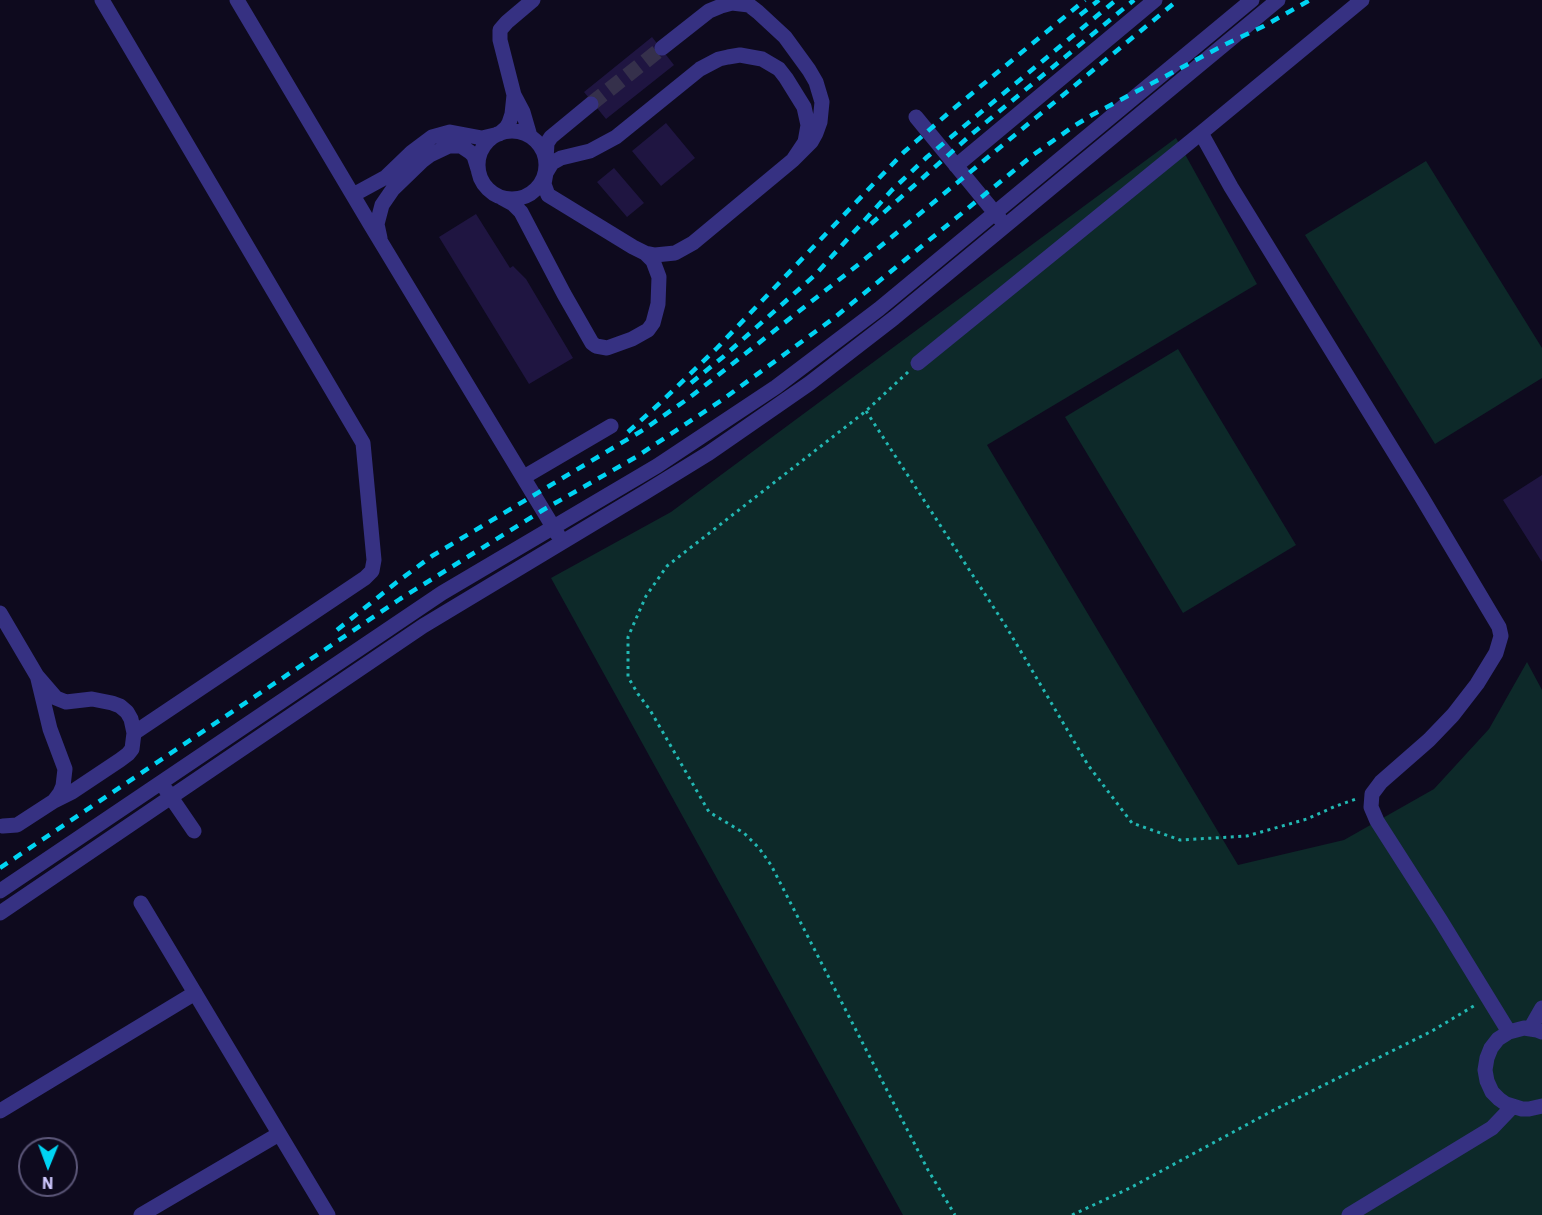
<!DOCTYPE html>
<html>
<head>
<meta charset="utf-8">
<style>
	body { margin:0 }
	#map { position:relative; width:1542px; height:1215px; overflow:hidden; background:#0e0a1e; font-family:"IBM Plex Sans",sans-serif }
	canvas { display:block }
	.north { position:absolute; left:18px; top:1137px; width:60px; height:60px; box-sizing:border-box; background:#0e0a1e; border:2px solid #5b5678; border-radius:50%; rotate:181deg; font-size:16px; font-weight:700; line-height:24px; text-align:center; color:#cfc8ff }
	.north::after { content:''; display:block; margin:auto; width:21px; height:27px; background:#00d4f3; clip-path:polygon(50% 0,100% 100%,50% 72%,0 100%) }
</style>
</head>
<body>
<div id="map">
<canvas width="1542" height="1215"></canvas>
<div class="north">N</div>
</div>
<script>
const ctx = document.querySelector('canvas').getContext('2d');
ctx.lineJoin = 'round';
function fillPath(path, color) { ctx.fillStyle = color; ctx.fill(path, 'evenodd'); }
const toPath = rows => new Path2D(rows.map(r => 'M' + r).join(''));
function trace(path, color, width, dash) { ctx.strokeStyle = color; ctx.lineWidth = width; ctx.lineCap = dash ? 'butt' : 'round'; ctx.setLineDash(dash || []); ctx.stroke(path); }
const green = toPath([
	[1176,138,1257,284,987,445,1238,865,1344,840,1434,789,1489,729,1527,662,1542,690,1542,1215,903,1215,551,578,671,512],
	[1426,161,1542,348,1542,378,1435,444,1305,235],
	[1178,349,1296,545,1183,613,1065,417]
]);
const building = toPath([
	[652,37,674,65,606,119,584,92],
	[666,123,695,158,661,186,632,151],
	[614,168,644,203,627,217,597,182],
	[476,214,510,268,513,266,526,279,573,358,529,384,439,237],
	[1542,475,1542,562,1503,500]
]);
const minorTunnel = toPath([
	[591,104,662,48]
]);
const path = toPath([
	[908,372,866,411,667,566,646,596,628,637,628,677,638,694,650,710,709,812,744,833,759,848,771,865,928,1170,955,1215],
	[866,411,1007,628,1088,765,1132,823,1180,840,1247,836,1307,819,1336,806,1356,799],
	[1072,1215,1130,1188,1272,1111,1432,1031,1477,1004]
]);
const minor = toPath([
	[102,0,363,443,374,560,372,571,365,578,134,733],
	[237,0,370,224,558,535],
	[662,48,709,11,721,6,732,3,749,5,758,12,785,37,809,70,816,82,822,102,820,122,816,133,811,142,793,160,693,243,675,253,655,255,645,253,633,247,548,195,544,184,546,173,552,163,561,158,590,151,616,137,700,69,719,59,728,57,740,55,762,59,779,69,786,78,804,107,808,125,805,142,793,160],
	[514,95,500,40,500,30,507,22,533,0],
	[916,117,1000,219],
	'478 165a34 34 0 1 1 68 0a34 34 0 1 1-68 0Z',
	[1201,133,1231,187,1421,496,1499,627,1501,636,1496,653,1477,684,1453,715,1429,740,1381,782,1372,794,1371,807,1377,821,1441,921,1509,1032],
	[546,160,547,143,551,137,591,104],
	[956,166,1155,0],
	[353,195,386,177,412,152,432,137,450,132,482,138,499,134,506,128,509,123,512,114,514,95,523,112,530,136],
	[502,198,513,204,521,212,564,294,592,343,596,346,607,348,632,339,648,330,653,323,658,304,659,277,653,261,645,253],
	[380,238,377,224,382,205,393,189,422,161,430,155,449,146,461,146,470,152,474,156,478,169],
	[918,363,1201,133,1362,0],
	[524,477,611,426],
	[0,613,37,676,56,698,66,702,92,699,112,703,120,706,127,712,131,719,134,733,132,749,128,754,120,760,72,792,54,801,17,825,3,826],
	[38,679,50,729,65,769,63,786,60,793,54,801],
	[166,790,194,831],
	[0,891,442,593,657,466,776,387,879,309,1252,0],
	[141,903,328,1215],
	[0,913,423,626,644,493,709,453,810,383,894,318,1278,0],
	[1530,1029,1542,1008],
	[1542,1032,1537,1030,1524,1028,1509,1032,1498,1039,1491,1048,1487,1058,1485,1070,1487,1081,1492,1092,1499,1099,1506,1104,1522,1109,1529,1109,1542,1106],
	[0,1111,195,993],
	[141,1215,279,1134],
	[1349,1215,1492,1128,1513,1106]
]);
const rail = toPath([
	[1080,15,1099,0],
	[871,224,973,133,1134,0],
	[691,383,723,357,815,275,892,190,927,157,1116,0],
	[628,432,659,404,717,348,904,152,952,110,1085,0],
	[337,630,397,582,432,556,643,430,689,398,859,264,1178,0],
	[0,868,400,599,543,510,636,457,722,400,834,318,1033,155,1074,126,1092,115,1226,44,1264,26,1310,0]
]);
fillPath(green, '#0d2929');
fillPath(building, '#1f1541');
trace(minorTunnel, '#35304b', 15, [15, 8]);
trace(path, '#22b8b3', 3, [3, 4.5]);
trace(minor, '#363182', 15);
trace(rail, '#00d4f3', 4.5, [9, 8]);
</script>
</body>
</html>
